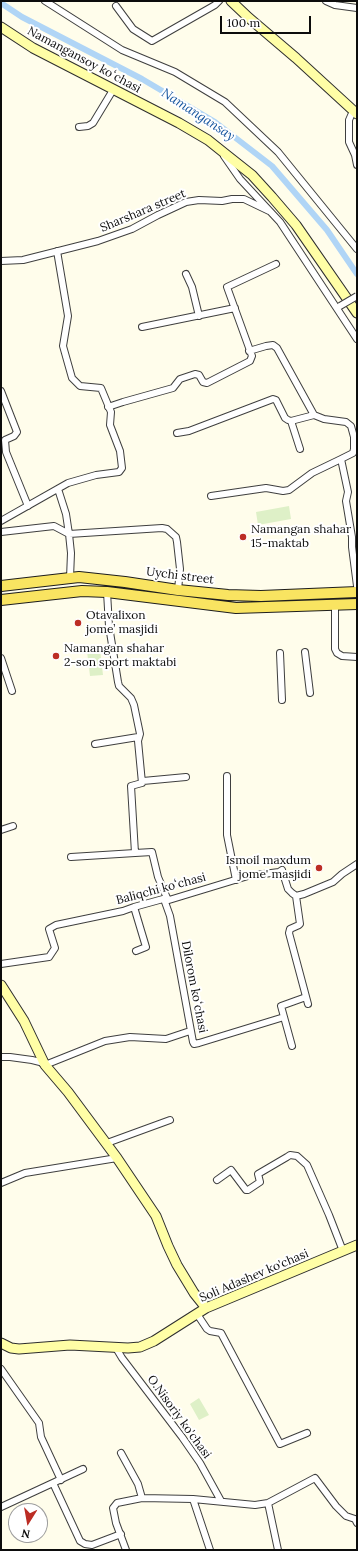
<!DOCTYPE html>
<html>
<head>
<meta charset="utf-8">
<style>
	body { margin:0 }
	#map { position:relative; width:358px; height:1551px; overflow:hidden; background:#fffdeb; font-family:Lora,serif }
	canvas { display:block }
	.frame { position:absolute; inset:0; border:2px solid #0c0c0c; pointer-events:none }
	.north { position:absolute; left:8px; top:1503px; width:40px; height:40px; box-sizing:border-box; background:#fff; border:1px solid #9e9e9e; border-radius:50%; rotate:191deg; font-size:11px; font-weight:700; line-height:16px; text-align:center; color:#0c0c0c }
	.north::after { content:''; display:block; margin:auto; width:14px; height:18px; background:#bc2d24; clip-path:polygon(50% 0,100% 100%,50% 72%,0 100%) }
	.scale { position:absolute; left:220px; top:16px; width:91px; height:18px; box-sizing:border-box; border:2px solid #0c0c0c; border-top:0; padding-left:5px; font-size:12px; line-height:14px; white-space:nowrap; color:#0c0c0c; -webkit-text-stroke:3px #fff; paint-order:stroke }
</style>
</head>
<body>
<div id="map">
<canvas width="358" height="1551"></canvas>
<div class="frame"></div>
<div class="north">N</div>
<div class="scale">100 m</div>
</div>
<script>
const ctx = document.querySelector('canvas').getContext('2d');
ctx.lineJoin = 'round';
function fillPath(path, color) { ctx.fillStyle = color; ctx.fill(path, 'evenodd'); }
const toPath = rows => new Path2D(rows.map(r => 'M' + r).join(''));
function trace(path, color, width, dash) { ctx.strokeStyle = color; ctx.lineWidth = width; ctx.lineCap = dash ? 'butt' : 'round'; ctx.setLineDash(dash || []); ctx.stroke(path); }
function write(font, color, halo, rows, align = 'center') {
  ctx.font = font + ' Lora,serif'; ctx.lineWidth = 4; ctx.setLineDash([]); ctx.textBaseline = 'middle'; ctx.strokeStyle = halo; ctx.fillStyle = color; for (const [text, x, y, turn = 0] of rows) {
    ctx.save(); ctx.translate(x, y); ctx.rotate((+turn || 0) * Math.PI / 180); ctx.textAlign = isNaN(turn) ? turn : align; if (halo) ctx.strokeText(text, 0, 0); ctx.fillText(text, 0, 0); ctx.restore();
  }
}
const pitch = toPath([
	[289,506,291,519,258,525,256,512],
	[100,650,103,675,90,676,87,651],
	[199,1398,209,1415,199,1420,190,1404]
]);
const canal = toPath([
	[1,3,22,17,142,79,215,122,272,166,327,230,357,274]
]);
const street = toPath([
	[45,1,122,50,175,72,225,102,278,152,357,249],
	[326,1,335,5,357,8],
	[116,6,133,29,152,41,215,5,219,1],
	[353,111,349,120,349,142,355,155,357,165],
	[79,127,88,126,93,123,113,90],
	[224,156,240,179,280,222,357,339],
	[1,261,23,260,98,241,132,229,158,215,186,202,199,200,222,201,232,199,244,199,269,211],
	[186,274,192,287,199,316],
	[142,327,235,308],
	[249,351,266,346,273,345,277,348,314,415,324,419,346,422,351,426,354,437,357,436],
	[1,391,17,432,14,436,5,440,6,452,28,506],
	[108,407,123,402,173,388,180,379,195,374,199,375,203,382,207,383,250,361,252,356,227,287,276,264],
	[291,421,300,449],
	[177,433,189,431,273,399,276,400,285,418,288,420,291,421,314,415],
	[354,437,354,449,353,453,341,459,348,492,346,501,352,537,352,547,357,586],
	[58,489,66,514,69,534,71,553,70,578],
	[211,496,266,488,283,491,289,490,312,473,341,459],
	[1,521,68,483,96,475,119,472,122,468,120,451,110,425,111,412,101,388,80,386,72,378,63,346,68,316,57,251],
	[1,532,54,526,69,534,162,528,167,529,176,537,177,542,180,569,178,590],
	[107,592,109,626,118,682,119,686,131,698,134,705,140,734,138,741,142,783,131,786,135,853,152,852,158,877,167,898,165,902,170,916,193,1042,194,1044,199,1043,284,1017],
	[335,605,335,649,337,653,342,656,357,657],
	[305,652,310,693],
	[280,653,282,700],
	[1,658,12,691],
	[95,744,138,737],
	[227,776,227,835,236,880],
	[143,781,186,777],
	[1,830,13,826],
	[71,857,135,853],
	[296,896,300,924,299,925,290,929,289,933,308,1004],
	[134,907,146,947,136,951],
	[1,964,49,957,55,948,49,929,56,925,123,911,134,907,163,899,169,900,248,876,279,872,282,870,288,889,292,893,296,896,304,894,333,882,342,874,357,864],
	[292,1046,281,1006,306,997],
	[1,1057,10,1057,32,1060,40,1062,45,1065,105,1041,130,1037,166,1039,190,1031],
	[107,1143,170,1120],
	[217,1180,231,1170,246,1190,248,1190,260,1182,258,1174,287,1157,290,1155,297,1156,307,1165,329,1215,343,1251],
	[1,1183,25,1173,117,1158],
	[197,1314,207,1329,210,1331,221,1333,280,1444,307,1433],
	[116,1348,122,1358,182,1437,200,1463,221,1501],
	[1,1369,39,1423,41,1437,61,1480],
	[121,1453,138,1484,142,1498],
	[53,1483,80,1541,85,1544,92,1545,121,1534],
	[193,1499,210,1550],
	[268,1503,278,1550],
	[1,1507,83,1469],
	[126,1550,116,1523,113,1508,117,1503,142,1498,193,1499,255,1505,268,1503,315,1478,336,1506,346,1516,355,1519,357,1523]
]);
const secondary = toPath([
	[231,1,249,18,296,58,357,114],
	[1,27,33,48,179,123,208,140,228,156,252,175,272,197,296,225,357,313],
	[1,985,24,1021,45,1065,68,1092,117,1158,156,1216,168,1246,177,1265,194,1293,206,1308],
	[1,1343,11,1348,19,1349,70,1345,128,1348,140,1347,154,1341,206,1308,357,1245]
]);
const primary = toPath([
	[1,586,79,577,125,582,178,590,228,595,261,596,357,592],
	[1,600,82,591,107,592,236,608,357,604]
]);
const streetBridge = toPath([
	[340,306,357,296]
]);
const markers = [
	[243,537,4,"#bc2d24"],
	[78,623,4,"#bc2d24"],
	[56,656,4,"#bc2d24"],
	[319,868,4,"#bc2d24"]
];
const streetNames = [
	["Namangansoy koʻchasi",84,60,28],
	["Sharshara street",143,211,-23],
	["Uychi street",180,576,7],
	["Baliqchi koʻchasi",161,889,-15],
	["Dilorom koʻchasi",194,987,79],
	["Soli Adashev ko'chasi",254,1276,-23],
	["O.Nisoriy ko'chasi",179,1417,54]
];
const poiNames = [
	["Namangan shahar",251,530],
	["15-maktab",251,544],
	["Otavalixon",86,616],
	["jome’ masjidi",86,630],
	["Namangan shahar",64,649],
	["2-son sport maktabi",64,663],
	["Ismoil maxdum",311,861,"right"],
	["jome' masjidi",311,875,"right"]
];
const waterNames = [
	["Namangansay",198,115,33]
];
fillPath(pitch, '#def0c7');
trace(canal, '#b0d5f6', 6);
trace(street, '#3f3f3f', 8);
trace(secondary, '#2e2e2e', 11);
trace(primary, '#1d1d1d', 12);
trace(street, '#fff', 6);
trace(secondary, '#fffea6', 9);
trace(primary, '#f9e461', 10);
trace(streetBridge, '#3f3f3f', 8, []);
trace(streetBridge, '#fff', 6);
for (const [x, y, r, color] of markers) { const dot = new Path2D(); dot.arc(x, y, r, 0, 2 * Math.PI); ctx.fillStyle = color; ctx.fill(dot); trace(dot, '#fff', 1.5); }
write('12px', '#0c0c0c', '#fff', streetNames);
write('12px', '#0c0c0c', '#fff', poiNames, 'left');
write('italic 13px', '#15549e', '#fff', waterNames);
</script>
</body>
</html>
